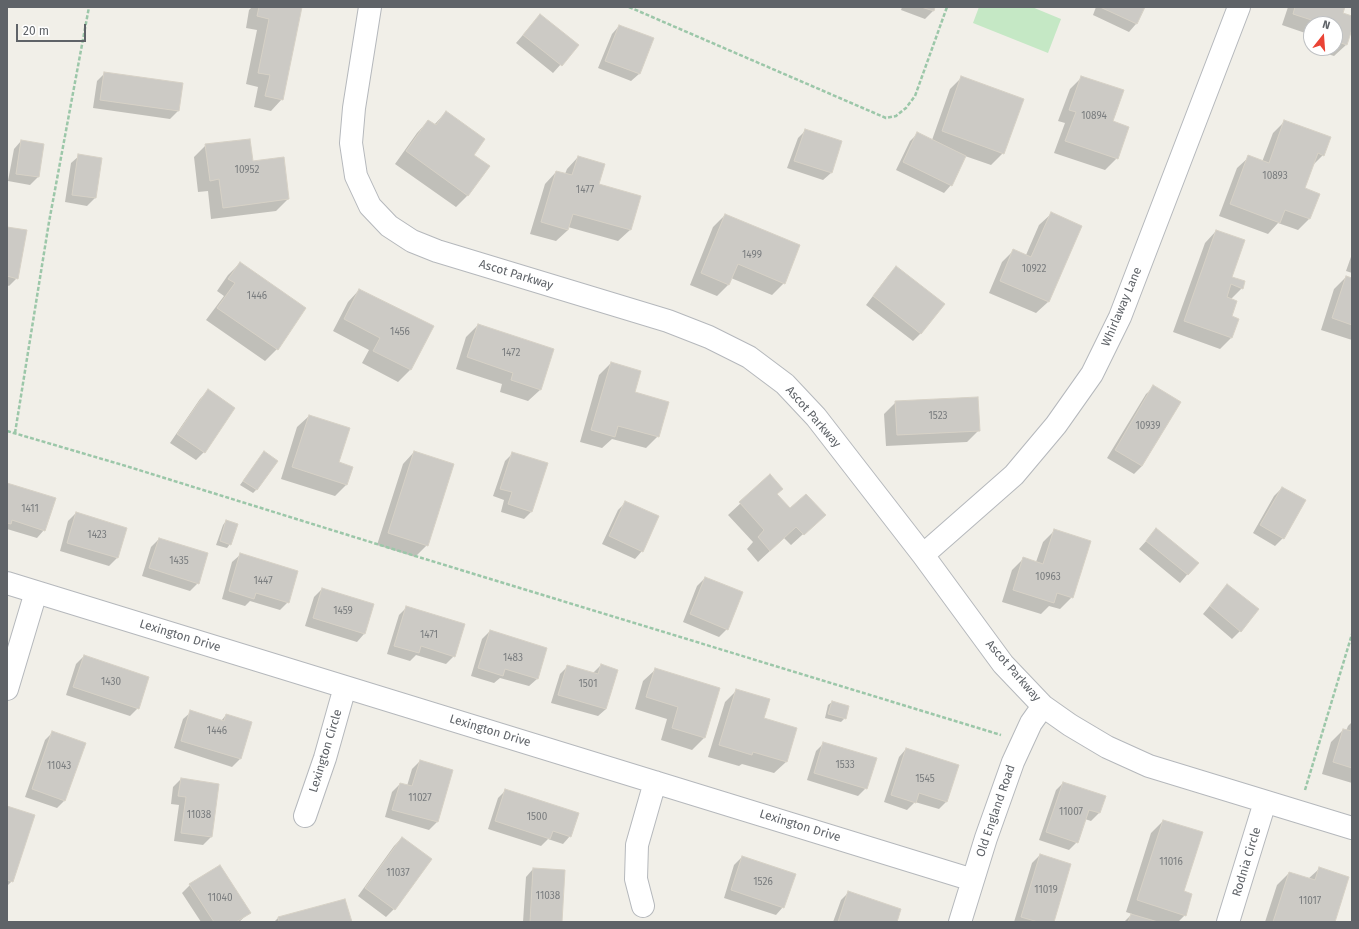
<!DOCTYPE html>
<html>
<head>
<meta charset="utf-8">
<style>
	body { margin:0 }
	#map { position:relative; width:1359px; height:929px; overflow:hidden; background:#f1efe8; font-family:"Fira Sans",sans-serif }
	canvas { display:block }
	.frame { position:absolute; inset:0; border:8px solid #5f6368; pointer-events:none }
	.north { position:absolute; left:1303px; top:16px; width:40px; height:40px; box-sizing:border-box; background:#fff; border:1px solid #bfc1c3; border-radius:50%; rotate:17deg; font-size:11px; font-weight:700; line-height:16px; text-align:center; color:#5f6368 }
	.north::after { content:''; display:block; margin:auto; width:14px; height:18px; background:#ea4335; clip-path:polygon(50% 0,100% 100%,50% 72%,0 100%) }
	.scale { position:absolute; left:16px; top:24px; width:70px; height:18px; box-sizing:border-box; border:2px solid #5f6368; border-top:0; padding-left:5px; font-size:12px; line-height:14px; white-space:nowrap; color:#5f6368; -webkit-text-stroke:3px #fff; paint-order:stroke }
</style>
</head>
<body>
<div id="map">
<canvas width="1359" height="929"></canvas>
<div class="frame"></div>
<div class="north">N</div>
<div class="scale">20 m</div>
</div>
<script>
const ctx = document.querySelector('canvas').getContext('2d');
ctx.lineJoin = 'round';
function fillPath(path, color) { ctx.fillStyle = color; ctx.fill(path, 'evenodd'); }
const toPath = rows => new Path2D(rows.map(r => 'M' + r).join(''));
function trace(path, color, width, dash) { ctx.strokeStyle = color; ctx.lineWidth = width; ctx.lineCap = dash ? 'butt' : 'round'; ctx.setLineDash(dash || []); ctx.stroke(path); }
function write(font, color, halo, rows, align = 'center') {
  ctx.font = font + ' "Fira Sans",sans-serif'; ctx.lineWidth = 3; ctx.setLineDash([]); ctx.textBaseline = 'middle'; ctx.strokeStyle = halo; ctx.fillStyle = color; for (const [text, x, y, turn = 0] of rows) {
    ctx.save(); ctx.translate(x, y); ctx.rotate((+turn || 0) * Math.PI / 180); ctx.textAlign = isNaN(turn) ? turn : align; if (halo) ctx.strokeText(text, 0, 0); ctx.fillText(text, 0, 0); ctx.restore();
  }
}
const green = toPath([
	[979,7,1032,7,1061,19,1048,53,973,23]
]);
const shadow = toPath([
	[252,7,301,7,282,99,271,111,254,107,258,87,246,84,257,30,246,28,249,10],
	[902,7,934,7,933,11,925,19,901,10],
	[1096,7,1144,7,1136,24,1129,32,1093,15],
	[1288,7,1344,7,1342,14,1352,17,1352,25,1346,45,1334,56,1309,48,1311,42,1311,48,1335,48,1335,24,1311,24,1311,35,1282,25],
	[540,15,578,45,553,73,516,43],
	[619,26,639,74,631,81,598,68,612,34],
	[105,73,178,111,170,119,93,108,97,81],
	[962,77,1003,153,991,165,965,156,951,185,944,193,896,170,910,141,917,134,932,140,950,89],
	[1082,77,1112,122,1117,158,1105,170,1054,153,1065,123,1058,121,1070,89],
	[446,112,472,155,489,166,467,196,456,207,395,164,417,133,428,121,434,125],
	[1285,121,1323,155,1312,166,1303,189,1309,219,1298,230,1278,223,1268,234,1219,216,1237,168,1249,157,1262,162,1273,133],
	[806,130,831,173,823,180,787,168,798,138],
	[21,141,43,144,38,177,30,185,8,181,14,149],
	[206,145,252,162,288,199,276,211,211,219,208,191,198,192,194,157],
	[79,156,95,198,87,206,65,202,71,163],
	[578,157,630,230,618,241,568,227,568,230,556,241,530,234,545,184,556,172,565,174,567,169],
	[1051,214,1080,226,1048,302,1036,313,989,293,1002,262,1014,250,1026,255,1039,225],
	[725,215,784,283,772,295,731,278,729,284,717,296,690,285,713,227],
	[7,228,17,278,9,286,7,285],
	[1216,231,1231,277,1242,288,1230,300,1232,337,1220,349,1173,332,1205,243],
	[1352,254,1352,273,1346,271],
	[240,263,277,349,265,361,206,320,224,296,217,291,228,275],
	[896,267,921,333,913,341,866,305,889,275],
	[1346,277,1352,279,1352,340,1321,330,1334,289],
	[359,290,432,327,410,370,398,382,362,363,369,350,333,331,348,302],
	[478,325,540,390,528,401,500,392,502,384,456,369,466,337],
	[611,363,634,393,658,436,646,448,612,439,602,448,580,442,599,375],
	[1154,387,1142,466,1134,474,1107,458,1146,394],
	[208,391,204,452,196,460,170,443,200,399],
	[896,402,979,430,967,442,886,446,884,414],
	[309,416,338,463,347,484,335,496,281,479,297,427],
	[414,452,427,545,415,557,377,545,403,464],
	[513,453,532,511,524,519,501,512,504,500,493,496,505,461],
	[261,456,256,490,253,493,240,485],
	[770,476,776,494,790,510,812,526,791,545,784,538,758,562,747,549,753,542,728,515],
	[7,485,44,530,37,538,7,529],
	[1282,488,1283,538,1275,546,1253,533,1274,496],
	[626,502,642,551,635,559,602,544,618,510],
	[76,513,117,558,109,566,60,551,68,521],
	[226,521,230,544,227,548,216,545,223,525],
	[1055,530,1072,597,1060,609,1049,606,1041,614,1002,602,1012,570,1024,558,1036,562,1043,542],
	[1156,530,1197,563,1180,583,1139,549],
	[159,539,198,583,190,591,142,576,151,547],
	[240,555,288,602,280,610,250,601,245,606,222,599,232,562],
	[705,578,727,629,719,637,683,622,697,586],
	[1227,585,1240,631,1232,639,1203,614],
	[322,589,364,634,357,642,305,626,314,597],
	[407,607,454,656,446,664,416,655,410,661,387,654,399,615],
	[490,631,546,649,537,679,529,686,500,678,494,683,471,676,482,639],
	[84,656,138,708,130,716,66,695,76,664],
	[601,665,606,709,598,716,551,703,560,674,568,666,593,673],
	[655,670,719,689,704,738,692,750,661,740,667,719,635,709,643,681],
	[737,690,763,719,796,729,786,762,774,773,742,764,739,766,708,757,725,702],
	[832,702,845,718,841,722,825,718,828,705],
	[191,712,221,721,226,715,251,723,240,759,232,767,174,748,183,719],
	[1352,722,1352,783,1322,774,1331,742,1343,730,1346,731,1348,726],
	[53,732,64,801,57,808,25,797,45,740],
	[824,743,866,788,858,796,807,780,816,751],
	[906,749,947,801,939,809,915,802,907,810,884,802,899,757],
	[420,761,452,771,437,822,429,830,385,817,392,792,400,784,407,786,412,769],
	[181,779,218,785,211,837,203,845,174,841,179,805,171,804,173,787],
	[1063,783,1104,796,1099,813,1091,821,1085,819,1077,842,1069,850,1039,840,1056,790],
	[506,790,570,836,563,844,548,839,541,846,488,829,498,798],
	[7,807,12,881,7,886],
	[1163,821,1183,892,1185,915,1178,922,1124,922,1132,914,1126,912,1151,833],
	[402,838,394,909,386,917,358,896,394,846],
	[1040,855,1053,922,1014,922,1032,863],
	[742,857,783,907,776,915,724,898,734,865],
	[533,869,561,922,523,922,526,877],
	[1319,869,1334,922,1265,922,1277,885,1289,873,1308,879],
	[190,885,250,912,239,922,201,922,182,893],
	[849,892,896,922,833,922,841,900],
	[345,900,351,922,274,922,278,918]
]);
const building = toPath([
	[259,7,302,7,283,100,265,96,270,75,258,73,269,19,257,16,259,7],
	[921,7,935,7,934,11,921,7],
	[1100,7,1145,7,1137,24,1100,7],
	[1295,7,1345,7,1343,13,1352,16,1352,29,1347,45,1335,41,1335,24,1324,24,1293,14,1295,7],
	[540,14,579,45,562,66,523,35,540,14],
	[619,25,654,38,640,74,605,61,619,25],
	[104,72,183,83,179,111,100,100,104,72],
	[961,76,1024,99,1004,154,942,131,961,76],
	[1081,76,1124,90,1113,121,1129,127,1118,159,1065,141,1076,112,1069,110,1081,76],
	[446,111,485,139,474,155,490,166,468,196,406,151,428,120,436,125,446,111],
	[1284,120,1331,137,1324,156,1318,153,1305,188,1320,194,1310,219,1285,210,1280,223,1230,204,1248,155,1269,163,1284,120],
	[805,129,842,141,832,173,794,161,805,129],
	[917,132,966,156,952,186,903,162,917,132],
	[250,139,253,161,284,157,289,199,223,208,219,179,210,181,205,144,250,139],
	[21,140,44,144,39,177,16,174,21,140],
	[78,154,102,158,96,198,72,195,78,154],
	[578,156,605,164,599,184,641,196,631,230,573,214,568,230,541,222,556,171,572,175,578,156],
	[1051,212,1082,226,1049,302,1000,281,1013,249,1031,257,1051,212],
	[725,214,800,245,785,284,738,264,729,285,701,273,725,214],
	[7,227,27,230,18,279,7,276,7,227],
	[1216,230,1245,240,1232,277,1245,281,1243,289,1231,284,1227,297,1237,301,1232,316,1239,319,1232,338,1184,321,1216,230],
	[240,262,306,308,278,350,217,308,235,283,228,279,240,262],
	[896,266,945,304,921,334,873,296,896,266],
	[1346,276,1352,278,1352,325,1332,318,1346,276],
	[359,289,434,326,411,370,373,351,380,338,344,319,359,289],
	[478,324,554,349,541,390,511,380,513,373,467,357,478,324],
	[611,362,641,371,635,392,669,402,659,437,618,426,615,437,591,430,611,362],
	[1153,385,1181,402,1142,466,1115,450,1153,385],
	[208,389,235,408,205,453,177,434,208,389],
	[978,397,980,431,897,435,895,401,978,397],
	[309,415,350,428,339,462,353,467,347,485,292,467,309,415],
	[264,451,278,461,257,490,243,481,264,451],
	[414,451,454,464,428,546,388,533,414,451],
	[512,452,548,463,532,512,508,504,512,492,500,489,512,452],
	[770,474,783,489,777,494,790,508,806,494,826,515,804,535,796,527,770,551,758,537,764,530,739,502,770,474],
	[7,483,56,498,45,531,12,520,11,524,7,523,7,483],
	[1282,487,1306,500,1284,539,1260,525,1282,487],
	[625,501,659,516,643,552,609,536,625,501],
	[76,512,127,528,118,558,67,543,76,512],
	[226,520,238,524,231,545,220,541,226,520],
	[1156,528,1199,563,1188,575,1146,541,1156,528],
	[1054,529,1091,541,1073,598,1057,593,1054,603,1013,590,1023,557,1043,564,1054,529],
	[159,538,208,553,199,584,149,568,159,538],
	[240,553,298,571,289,603,256,593,254,599,229,591,240,553],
	[705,577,743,592,728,630,690,614,705,577],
	[1227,584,1259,609,1241,632,1210,606,1227,584],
	[322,588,374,604,365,634,313,618,322,588],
	[406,606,465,624,455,657,421,646,419,653,394,646,406,606],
	[490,630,547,648,538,679,505,669,503,676,478,668,490,630],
	[84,655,149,677,139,709,73,687,84,655],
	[601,664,618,670,606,709,558,695,567,665,598,674,601,664],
	[655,668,720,688,705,738,672,728,678,707,646,697,655,668],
	[736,689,770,699,764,718,797,728,787,762,753,752,752,755,719,745,736,689],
	[832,701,849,706,846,719,828,714,832,701],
	[190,710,224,721,226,714,252,722,241,759,181,741,190,710],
	[1343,729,1352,731,1352,768,1333,762,1343,729],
	[52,731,86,743,65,801,32,789,52,731],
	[823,742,877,758,867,789,814,773,823,742],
	[906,748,959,765,947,802,919,793,916,803,891,795,906,748],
	[420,760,453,770,438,822,392,810,400,783,412,786,420,760],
	[181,778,219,784,212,837,181,833,186,797,178,796,181,778],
	[1063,782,1106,796,1100,813,1089,810,1078,843,1046,832,1063,782],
	[505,789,579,813,571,837,553,831,550,839,495,821,505,789],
	[7,806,35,815,13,882,7,880,7,806],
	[1163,820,1203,832,1184,891,1192,894,1186,916,1137,900,1163,820],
	[402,837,432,859,395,910,365,888,402,837],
	[1040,854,1071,864,1054,922,1038,922,1021,917,1040,854],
	[742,856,796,874,784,908,731,890,742,856],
	[220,865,251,913,236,922,214,922,189,884,220,865],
	[1319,867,1349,877,1335,922,1273,922,1289,872,1315,880,1319,867],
	[533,868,565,870,562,922,530,922,533,868],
	[848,891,901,909,897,922,838,922,848,891],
	[345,899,352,922,279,922,278,917,345,899],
	[1131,914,1158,922,1128,922,1131,914]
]);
const path = toPath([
	[629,7,886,118,896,116,906,108,915,96,947,7],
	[7,431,126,466,425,559,1001,735],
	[15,433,49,222,89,7],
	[1305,790,1352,634]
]);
const minor = toPath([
	[370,7,354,108,351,143,356,176,370,206,389,226,412,241,437,251,668,321,709,337,749,357,785,384,816,417,923,555,1003,664,1043,706,1070,725,1107,747,1149,766,1352,828],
	[923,555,1014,475,1056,425,1092,374,1120,317,1239,7],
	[7,583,973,880],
	[7,689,36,592],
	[305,816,325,758,345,687],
	[643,906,636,879,637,845,655,782],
	[960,922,986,838,1013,762,1031,723,1043,706],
	[1228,922,1265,802]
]);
const numberNames = [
	["10894",1094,116],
	["10952",247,170],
	["10893",1275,176],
	["1477",585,190],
	["1499",752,255],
	["10922",1034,269],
	["1446",257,296],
	["1456",400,332],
	["1472",511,353],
	["1523",938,416],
	["10939",1148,426],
	["1411",30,509],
	["1423",97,535],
	["1435",179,561],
	["10963",1048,577],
	["1447",263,581],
	["1459",343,611],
	["1471",429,635],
	["1483",513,658],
	["1430",111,682],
	["1501",588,684],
	["1446",217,731],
	["1533",845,765],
	["11043",59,766],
	["1545",925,779],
	["11027",420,798],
	["11007",1071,812],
	["11038",199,815],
	["1500",537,817],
	["11016",1171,862],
	["11037",398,873],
	["1526",763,882],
	["11019",1046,890],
	["11038",548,896],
	["11040",220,898],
	["11017",1310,901]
];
const streetNames = [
	["Ascot Parkway",516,275,17],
	["Whirlaway Lane",1122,307,-67],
	["Ascot Parkway",813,417,49],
	["Lexington Drive",180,636,17],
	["Ascot Parkway",1013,671,49],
	["Lexington Drive",490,731,17],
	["Lexington Circle",326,751,-73],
	["Old England Road",996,811,-71],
	["Lexington Drive",800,826,17],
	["Rodnia Circle",1247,862,-73]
];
fillPath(green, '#c5e8c5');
fillPath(shadow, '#0003');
fillPath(building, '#cccac5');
trace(building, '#d6d1c6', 1);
trace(minor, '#b5b8bc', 24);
trace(path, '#9cc7a9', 2.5, [4, 2]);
trace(minor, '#fff', 22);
write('10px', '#7a7d7f', null, numberNames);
write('12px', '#5f6368', '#fff', streetNames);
</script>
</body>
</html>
